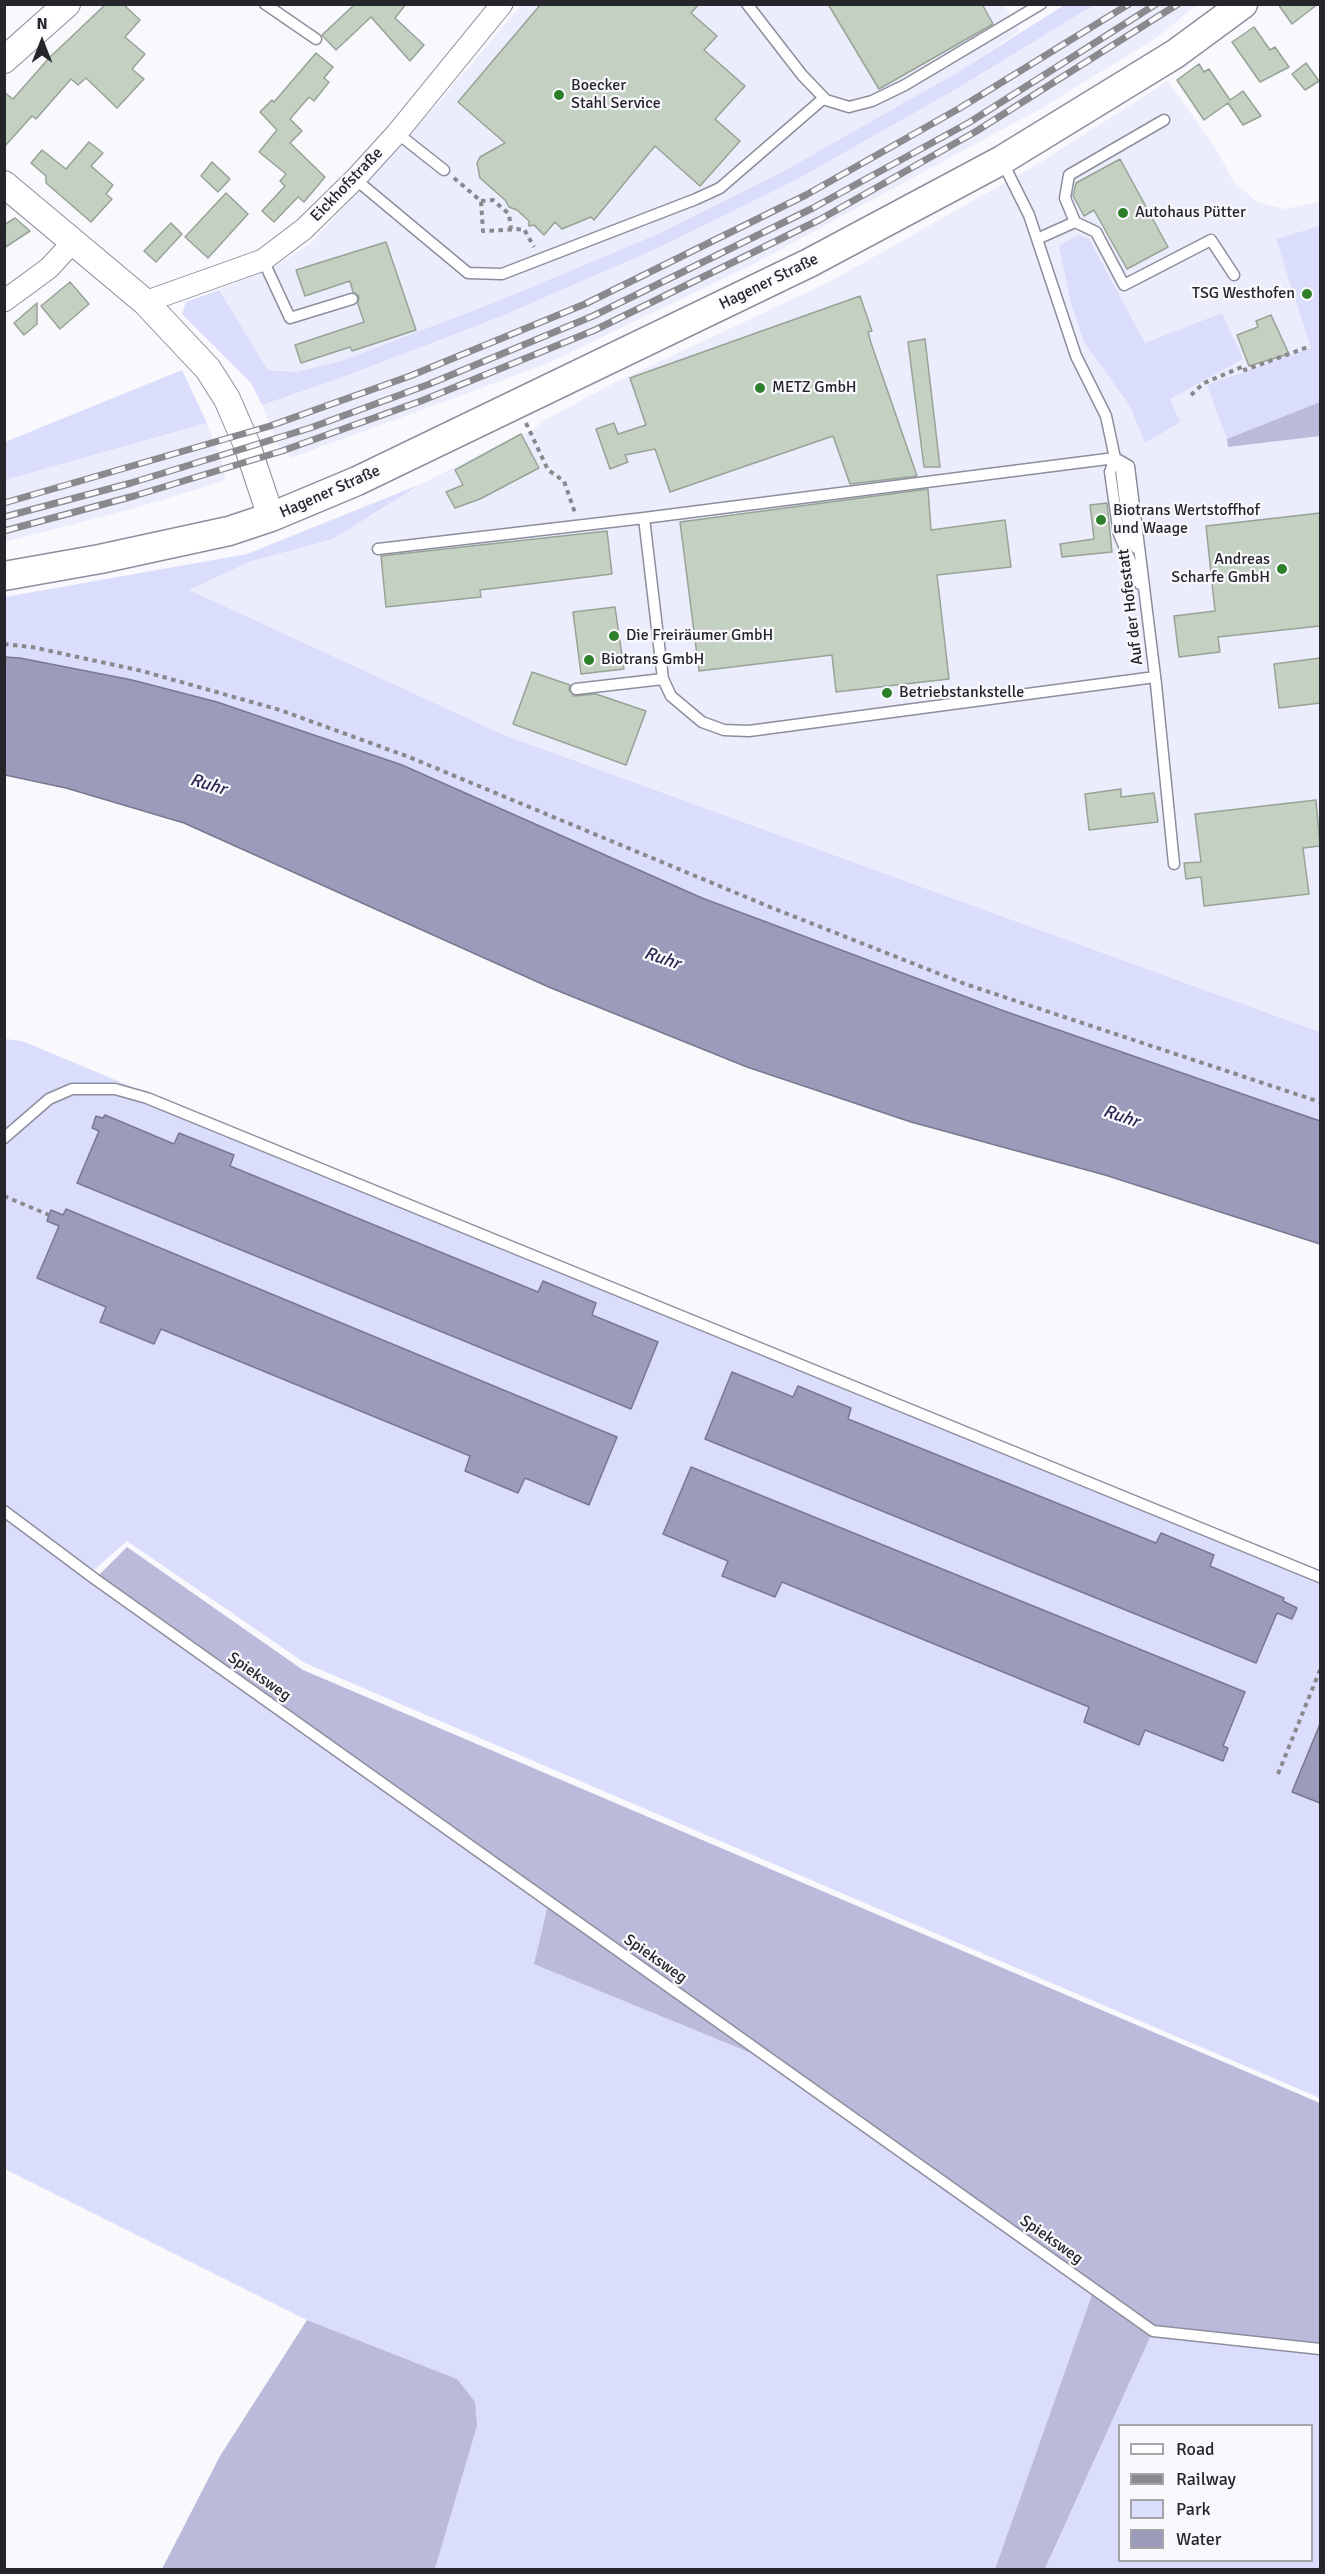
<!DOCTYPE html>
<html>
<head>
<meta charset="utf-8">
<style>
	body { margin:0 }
	#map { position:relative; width:1325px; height:2574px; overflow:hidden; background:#f9f9fd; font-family:Signika,sans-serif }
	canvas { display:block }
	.frame { position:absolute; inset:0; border:6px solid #25252b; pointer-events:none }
	.legend { position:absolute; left:1118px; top:2424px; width:195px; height:138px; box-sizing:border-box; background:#f9f9fd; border:2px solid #a4a4a9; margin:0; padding:8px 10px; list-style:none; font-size:18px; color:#25252b }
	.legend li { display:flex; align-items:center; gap:12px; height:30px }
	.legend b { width:30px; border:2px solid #a4a4a9 }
	.north { position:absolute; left:12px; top:12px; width:60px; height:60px; -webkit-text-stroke:4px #f9f9fd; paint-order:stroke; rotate:0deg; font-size:16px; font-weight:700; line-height:24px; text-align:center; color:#25252b }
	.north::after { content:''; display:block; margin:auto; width:21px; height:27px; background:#25252b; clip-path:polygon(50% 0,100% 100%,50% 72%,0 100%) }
</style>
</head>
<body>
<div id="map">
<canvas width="1325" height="2574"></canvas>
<div class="frame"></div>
<ul class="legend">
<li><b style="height:8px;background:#fff"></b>Road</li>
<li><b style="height:8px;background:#89898e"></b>Railway</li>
<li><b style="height:16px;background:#dbddfc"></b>Park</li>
<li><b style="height:16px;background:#9b9cbb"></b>Water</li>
</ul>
<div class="north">N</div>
</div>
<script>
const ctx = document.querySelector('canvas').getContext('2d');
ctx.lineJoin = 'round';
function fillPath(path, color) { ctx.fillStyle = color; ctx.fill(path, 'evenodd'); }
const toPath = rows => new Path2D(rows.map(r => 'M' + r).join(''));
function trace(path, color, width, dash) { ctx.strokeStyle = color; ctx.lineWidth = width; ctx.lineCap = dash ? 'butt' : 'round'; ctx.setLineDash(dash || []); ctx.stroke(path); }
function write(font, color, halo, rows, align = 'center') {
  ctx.font = font + ' Signika,sans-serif'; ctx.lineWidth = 4.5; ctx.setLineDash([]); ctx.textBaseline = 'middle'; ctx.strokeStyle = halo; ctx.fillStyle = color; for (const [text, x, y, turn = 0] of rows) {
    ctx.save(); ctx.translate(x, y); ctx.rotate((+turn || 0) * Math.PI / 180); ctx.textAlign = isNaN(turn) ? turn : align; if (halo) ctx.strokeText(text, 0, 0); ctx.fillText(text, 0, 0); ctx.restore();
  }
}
const built = toPath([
	[521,5,1004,5,1020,31,958,72,784,171,658,234,493,303,341,361,296,372,268,370,219,290,277,265,310,244,447,93],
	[1094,5,1197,5,1156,38,1042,108,748,267,544,365,291,458,278,445,262,405,502,316,658,248,796,180,953,91],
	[1168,81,1216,149,1234,182,1257,202,1284,209,1320,202,1320,1032,504,735,188,590,249,562,333,539,421,484,522,433,529,433,543,421,612,384,831,281,1031,168],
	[207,423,225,470,224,481,139,507,5,542,5,480]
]);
const green = toPath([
	[1066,4,1094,5,953,91,796,180,658,248,502,316,348,375,262,405,251,383,182,314,186,302,219,290,268,370,296,372,341,361,493,303,658,234,784,171,958,72],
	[1320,226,1320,402,1227,439,1207,385,1311,348,1276,239],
	[1079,235,1089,239,1145,343,1222,313,1243,359,1170,399,1180,422,1145,443,1130,406,1084,342,1071,303,1059,246],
	[182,370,207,423,5,480,5,442],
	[421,484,333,539,249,562,189,590,504,735,1320,1032,1320,1121,1004,1011,702,898,402,765,217,702,20,658,5,657,5,597,247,554],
	[5,1039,22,1041,1320,1583,1320,2098,305,1663,127,1541,94,1570,5,1505],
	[4,1511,1094,2289,995,2569,435,2569,477,2426,457,2379,307,2320,5,2169],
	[1153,2331,1320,2349,1320,2569,1045,2570],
	[1120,2426,1312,2426,1312,2560,1120,2560]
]);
const forest = toPath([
	[1320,402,1320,436,1228,447,1227,439],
	[127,1547,303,1670,1320,2103,1320,2349,1153,2331,1045,2569,995,2569,1094,2289,778,2064,534,1964,549,1901,95,1579],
	[307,2320,457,2379,475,2402,477,2426,435,2569,162,2569,220,2456]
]);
const water = toPath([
	[5,657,20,658,132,680,217,702,402,765,702,898,1004,1011,1320,1121,1320,1244,1105,1175,911,1122,747,1067,551,988,184,823,66,788,5,775,5,657],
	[105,1115,174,1144,179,1133,234,1155,230,1166,538,1292,543,1281,596,1303,592,1315,658,1342,631,1409,77,1183,99,1131,92,1128,96,1116,103,1118,105,1115],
	[66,1209,617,1437,589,1505,525,1478,518,1493,465,1471,470,1456,161,1329,154,1344,100,1322,106,1307,37,1278,59,1226,47,1221,49,1215,51,1210,63,1215,66,1209],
	[732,1372,793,1397,798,1386,851,1408,848,1419,1156,1543,1161,1533,1214,1555,1210,1566,1284,1598,1283,1601,1297,1608,1292,1619,1277,1613,1256,1663,705,1439,732,1372],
	[691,1467,1245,1692,1223,1746,1228,1748,1223,1761,1145,1730,1139,1745,1084,1722,1089,1707,782,1582,775,1597,722,1576,728,1561,663,1534,691,1467],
	[1320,1724,1320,1803,1292,1792,1320,1724]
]);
const building = toPath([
	[106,4,123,4,140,20,125,37,145,54,132,69,144,79,117,108,86,78,78,85,71,79,36,119,32,116,4,147,4,92,13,99,49,58,106,4],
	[355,4,406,4,395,18,424,45,410,61,371,17,336,50,322,35,355,4],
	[541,4,699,4,691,13,717,36,704,50,745,86,715,119,740,141,700,186,655,146,594,220,591,217,562,229,555,222,544,235,534,225,529,226,529,221,517,210,509,207,505,200,480,178,477,163,480,157,505,143,458,102,541,4],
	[828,4,982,4,993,24,879,89,828,4],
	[1278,4,1318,4,1292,24,1278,4],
	[1254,27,1270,50,1275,47,1289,67,1260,82,1232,42,1254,27],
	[316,53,333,67,324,78,329,82,314,101,309,97,290,119,302,131,290,143,325,177,304,202,298,197,274,222,262,211,285,186,280,181,286,174,259,152,277,130,260,112,272,100,274,102,316,53],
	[1306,63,1319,81,1305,90,1292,74,1306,63],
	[1199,64,1204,72,1209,69,1230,100,1243,91,1261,116,1243,125,1228,103,1204,120,1177,80,1199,64],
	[89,142,103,153,91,166,113,185,106,194,112,199,91,222,46,183,46,176,31,163,42,150,66,169,89,142],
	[1120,159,1168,247,1127,269,1094,210,1084,216,1073,196,1076,183,1120,159],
	[212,162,230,179,218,192,201,176,212,162],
	[226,193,248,214,208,258,185,237,226,193],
	[15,218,30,231,4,248,4,225,15,218],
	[171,223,182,234,156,262,144,251,171,223],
	[386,242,416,330,352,351,350,347,301,363,295,345,364,322,358,304,359,296,353,292,350,281,305,296,296,270,386,242],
	[70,282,89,304,60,329,41,306,70,282],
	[860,296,872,331,868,332,871,343,917,476,850,484,833,436,670,492,655,449,625,455,628,462,610,469,596,429,614,423,618,434,646,425,630,378,860,296],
	[37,303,37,324,24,335,14,323,37,303],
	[1271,315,1289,354,1249,366,1237,335,1258,327,1256,321,1271,315],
	[925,339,940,467,924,467,908,342,925,339],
	[521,434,539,468,480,499,455,508,446,492,463,485,455,470,521,434],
	[928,489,931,530,1005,520,1011,567,937,575,949,679,836,692,832,655,699,671,680,522,928,489],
	[1107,503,1112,552,1062,557,1060,544,1094,539,1090,505,1107,503],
	[1320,513,1320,626,1218,637,1220,652,1179,657,1174,616,1215,611,1206,526,1320,513],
	[607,531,612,574,480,590,481,597,386,607,381,556,607,531],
	[615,607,624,669,581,674,573,612,615,607],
	[1320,658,1320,703,1279,708,1274,664,1320,658],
	[532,672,570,685,569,690,574,696,596,694,646,711,626,765,513,724,532,672],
	[1121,789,1121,797,1154,793,1158,822,1089,830,1085,794,1121,789],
	[1316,800,1320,846,1303,848,1309,894,1204,906,1201,877,1186,879,1184,863,1201,862,1195,814,1316,800]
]);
const path = toPath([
	[454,178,481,201,483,231,524,229,534,247],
	[481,201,493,200,509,214,511,229],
	[1191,395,1204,383,1244,366,1245,370,1308,347],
	[526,423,548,470,564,481,575,513],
	[4,644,32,647,142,671,280,710,409,757,770,907,965,984,1320,1102],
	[4,1196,49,1215],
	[1278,1774,1320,1670]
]);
const service = toPath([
	[265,4,316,39],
	[747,4,802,75,826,100,849,107,872,101,905,85,1041,4],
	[1164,120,1069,175,1065,198,1075,222,1096,232,1124,285,1211,240,1234,275],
	[397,133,444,170],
	[1002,161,1029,215,1076,356,1106,416,1115,458,1129,466,1156,684,1174,864],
	[355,179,468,273,502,274,696,199,720,188,824,98],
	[1037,239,1075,222],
	[263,260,290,318,352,299],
	[1115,458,644,518,663,679,671,696,702,722,724,730,749,731,1155,677],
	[1115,458,1110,472,1119,534,1140,584],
	[1115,459,1121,470,1129,533,1136,548],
	[378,549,644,518],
	[576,689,663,679],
	[4,1138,49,1099,72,1089,115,1089,147,1098,1320,1577],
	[4,1511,95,1579,1153,2331,1320,2349]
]);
const minor = toPath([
	[4,301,49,268,72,243],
	[145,302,263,260,304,229,355,179,397,133,502,4]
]);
const tertiary = toPath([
	[4,60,67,4],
	[4,184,145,302,208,369,227,399,247,445,271,517]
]);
const secondary = toPath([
	[4,576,100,559,229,531,271,517,357,481,809,263,1002,160,1175,54,1243,4]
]);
const rail = toPath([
	[4,503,270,426,410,376,585,304,806,195,960,108,1129,4],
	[4,517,131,483,310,428,427,385,593,316,813,208,970,122,1156,4],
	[4,531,134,496,282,451,421,401,595,330,819,220,975,132,1178,4]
]);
const markers = [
	[559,95,6,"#2d7f2a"],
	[1123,213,6,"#2d7f2a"],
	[1307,294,6,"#2d7f2a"],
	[760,388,6,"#2d7f2a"],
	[1101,520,6,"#2d7f2a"],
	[1282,569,6,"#2d7f2a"],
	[614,636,6,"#2d7f2a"],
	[589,660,6,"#2d7f2a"],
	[887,693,6,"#2d7f2a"]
];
const poiNames = [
	["Boecker",571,86],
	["Stahl Service",571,104],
	["Autohaus Pütter",1135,213],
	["TSG Westhofen",1295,294,"right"],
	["METZ GmbH",772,388],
	["Biotrans Wertstoffhof",1113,511],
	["und Waage",1113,529],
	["Andreas",1270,560,"right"],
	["Scharfe GmbH",1270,578,"right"],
	["Die Freiräumer GmbH",626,636],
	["Biotrans GmbH",601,660],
	["Betriebstankstelle",899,693]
];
const streetNames = [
	["Eickhofstraße",347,185,-46],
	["Hagener Straße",769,282,-26],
	["Hagener Straße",330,492,-24],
	["Auf der Hofestatt",1131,607,-97],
	["Spieksweg",259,1677,35],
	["Spieksweg",655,1959,35],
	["Spieksweg",1051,2240,35]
];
const waterNames = [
	["Ruhr",208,785,17],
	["Ruhr",662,959,19],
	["Ruhr",1121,1117,19]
];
fillPath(built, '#ecedfc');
fillPath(green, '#dbddfc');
fillPath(forest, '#babbdb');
fillPath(water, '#9b9cbb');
trace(water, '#787890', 1.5);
fillPath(building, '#c3d0c2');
trace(building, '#97a396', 1.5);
trace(service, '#8d8e9d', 13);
trace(minor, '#8d8e9d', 23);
trace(tertiary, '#8d8e9d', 28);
trace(secondary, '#8d8e9d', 31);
trace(path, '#88888d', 4, [4.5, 4.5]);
trace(service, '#fff', 10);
trace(minor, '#fff', 21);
trace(tertiary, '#fff', 26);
trace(secondary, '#fff', 28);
trace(rail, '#89898e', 7);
trace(rail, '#f9f9fd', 4.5, [14]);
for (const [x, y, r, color] of markers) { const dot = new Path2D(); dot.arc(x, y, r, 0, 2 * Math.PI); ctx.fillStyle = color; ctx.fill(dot); trace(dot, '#f9f9fd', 2); }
write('16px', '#25252b', '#f9f9fd', poiNames, 'left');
write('16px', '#25252b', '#f9f9fd', streetNames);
write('italic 18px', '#2a2752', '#f9f9fd', waterNames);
</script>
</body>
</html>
